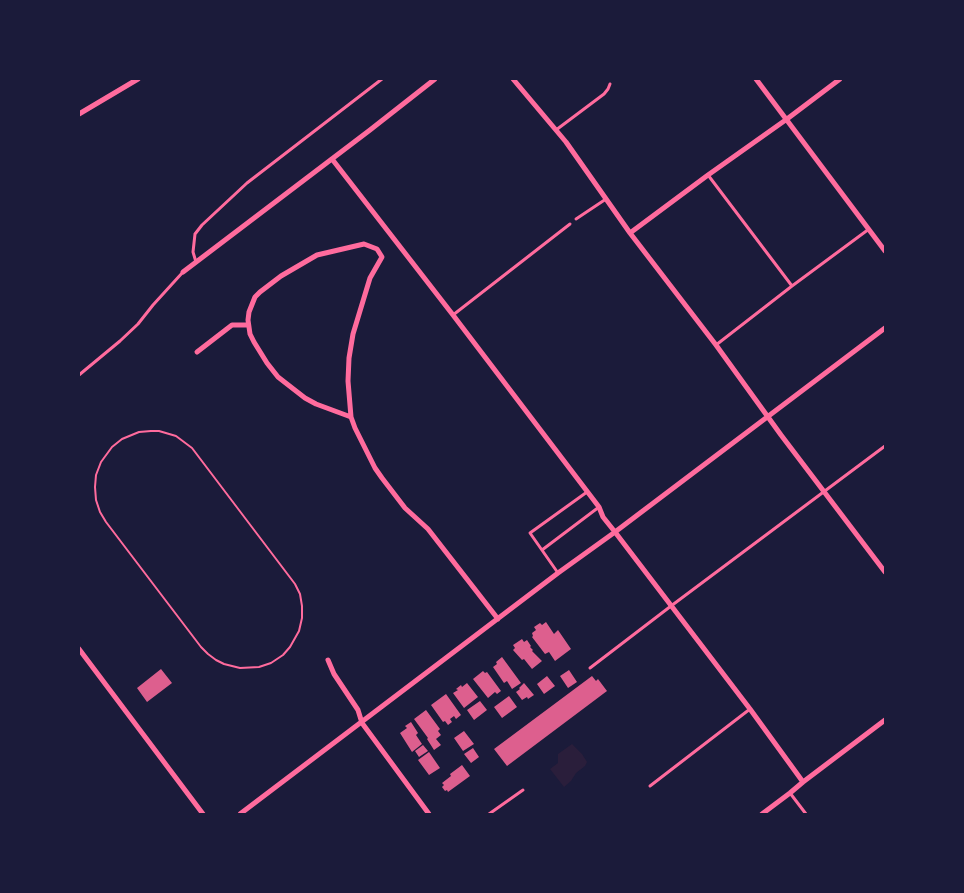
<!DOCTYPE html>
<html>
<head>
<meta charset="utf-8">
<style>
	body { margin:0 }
	#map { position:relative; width:964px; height:893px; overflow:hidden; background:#1b1b3a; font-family:"PT Serif",serif }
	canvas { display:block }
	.frame { position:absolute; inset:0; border:80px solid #1b1b3a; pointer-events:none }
</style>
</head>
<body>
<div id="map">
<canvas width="964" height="893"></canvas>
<div class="frame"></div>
</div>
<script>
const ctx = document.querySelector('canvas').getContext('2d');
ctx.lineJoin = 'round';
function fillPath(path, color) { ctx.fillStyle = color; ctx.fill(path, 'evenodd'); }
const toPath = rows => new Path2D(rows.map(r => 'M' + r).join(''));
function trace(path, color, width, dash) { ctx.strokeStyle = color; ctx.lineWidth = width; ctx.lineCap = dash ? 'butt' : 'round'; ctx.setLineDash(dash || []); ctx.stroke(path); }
const green = toPath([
	[572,744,582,754,587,762,585,766,576,773,571,781,564,787,550,769,558,763,558,754]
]);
const building = toPath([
	[546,622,554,634,558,630,571,649,555,661,549,652,545,654,532,637,533,636,532,633,536,630,534,627,540,623,542,625],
	[522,639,524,642,527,640,531,646,530,647,533,650,532,651,542,661,532,669,524,659,522,660,513,650,515,648,513,645],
	[502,657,521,683,512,689,507,681,504,683,493,667,497,664,496,662],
	[161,669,172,683,147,702,137,688],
	[569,670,577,682,568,688,560,676],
	[483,671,485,673,487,672,501,691,497,694,495,692,488,698,473,679],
	[547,676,555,686,544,694,537,684],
	[592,676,596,681,598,679,607,691,507,766,494,749],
	[467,683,478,697,464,708,453,693,458,690,456,689,461,685,462,687],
	[524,683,534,695,528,699,527,697,522,700,516,692,520,689,519,688],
	[446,694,461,715,456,719,454,716,450,719,452,722,448,725,445,721,443,722,431,705],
	[509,696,517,707,502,718,494,707],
	[480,701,487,710,474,720,467,710],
	[426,710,440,729,438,731,441,735,436,739,441,745,434,750,427,739,428,738,414,719],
	[411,722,418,733,416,735,422,744,412,752,400,733,407,728,405,726],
	[464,731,474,744,463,751,454,738],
	[423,745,428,751,419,757,415,751],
	[473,748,479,757,471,763,464,754],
	[429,752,440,768,429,775,418,760],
	[462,765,470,776,448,792,447,790,445,791,442,787,444,785,442,783,451,776,450,774]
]);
const path = toPath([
	[151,431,159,431,176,436,192,448,295,584,300,594,302,606,302,618,299,631,290,647,283,655,271,663,259,667,240,668,224,664,216,660,208,654,201,647,106,522,100,512,96,500,95,487,96,475,101,462,112,447,122,439,139,432,151,431]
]);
const service = toPath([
	[556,130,604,94,608,89,610,84],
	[708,175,792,286],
	[576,219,606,199],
	[196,262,193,252,195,234,202,225,247,183,382,79],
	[453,315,570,224],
	[716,345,792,286,869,229],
	[79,375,120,341,138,324,153,305,183,272],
	[542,550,599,507],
	[558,573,530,533,587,492],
	[590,668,671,606,885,446],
	[650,786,750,709],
	[790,793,806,814],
	[489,814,523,790]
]);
const minor = toPath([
	[513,79,566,142,630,233,716,345,781,435,885,572],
	[756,79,885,251],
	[79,114,138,79],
	[332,159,453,315,599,507,603,517,615,532,750,709,803,782],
	[630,233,708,175,787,119,840,79],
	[183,272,370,130,435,79],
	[197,352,232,325,248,325],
	[351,417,316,404,305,398,278,377,267,363,254,342,250,334,248,320,249,312,255,297,260,292,281,276,317,255,364,244,377,249,382,257,370,278,353,334,349,358,348,381,351,417,355,428,375,468,382,478,405,508,428,529,498,619],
	[79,649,203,814],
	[328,660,334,674,358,710,362,723,429,814],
	[240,814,558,573,615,532,885,328],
	[762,814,790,793,803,782,885,720]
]);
fillPath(green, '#2a1e3b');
fillPath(building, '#dd5f8e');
trace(path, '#ff6b9d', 2);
trace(service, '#ff6b9d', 3);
trace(minor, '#ff6b9d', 5);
</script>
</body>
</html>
